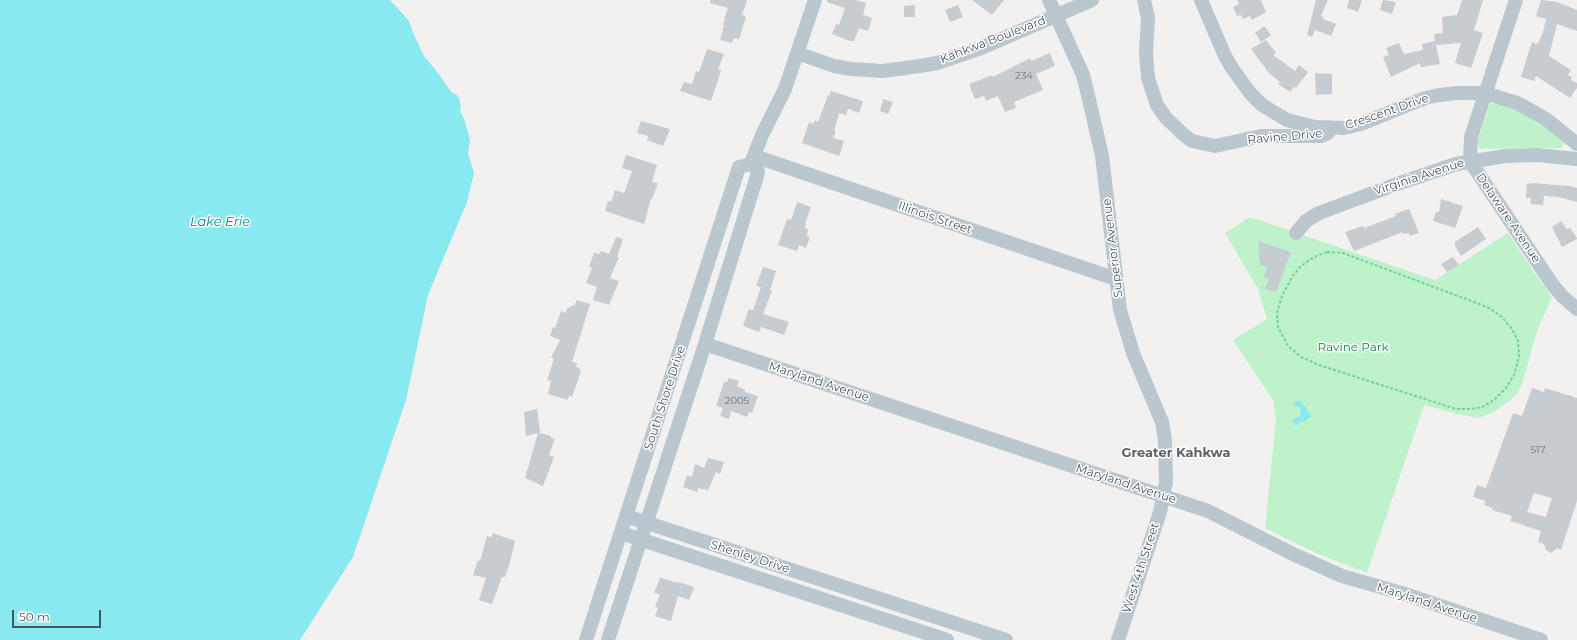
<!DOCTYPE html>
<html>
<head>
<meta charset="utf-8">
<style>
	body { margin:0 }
	#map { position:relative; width:1577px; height:640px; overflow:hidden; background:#f3f0f0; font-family:Montserrat,sans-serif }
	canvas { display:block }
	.scale { position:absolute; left:12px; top:610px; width:89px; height:18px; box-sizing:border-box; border:2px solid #47575f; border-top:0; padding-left:5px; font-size:12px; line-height:14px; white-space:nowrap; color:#47575f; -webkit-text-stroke:3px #fff; paint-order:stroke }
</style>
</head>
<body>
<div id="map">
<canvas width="1577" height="640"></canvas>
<div class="scale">50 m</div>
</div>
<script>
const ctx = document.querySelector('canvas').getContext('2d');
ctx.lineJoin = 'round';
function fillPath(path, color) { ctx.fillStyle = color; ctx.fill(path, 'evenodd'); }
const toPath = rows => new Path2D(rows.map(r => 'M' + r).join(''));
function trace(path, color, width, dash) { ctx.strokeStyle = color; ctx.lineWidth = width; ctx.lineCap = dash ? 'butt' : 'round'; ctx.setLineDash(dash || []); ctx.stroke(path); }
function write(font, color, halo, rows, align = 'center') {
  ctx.font = font + ' Montserrat,sans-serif'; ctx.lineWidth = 3; ctx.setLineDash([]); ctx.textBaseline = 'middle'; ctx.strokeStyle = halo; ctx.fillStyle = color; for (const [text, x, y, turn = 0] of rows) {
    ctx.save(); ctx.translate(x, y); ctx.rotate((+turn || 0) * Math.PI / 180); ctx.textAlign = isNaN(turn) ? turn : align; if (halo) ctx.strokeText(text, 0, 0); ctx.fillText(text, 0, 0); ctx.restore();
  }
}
const green = toPath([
	[1490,104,1500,104,1517,110,1552,130,1564,141,1564,144,1561,148,1480,149,1477,143],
	[1250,217,1435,280,1508,233,1535,274,1552,297,1538,328,1522,384,1517,394,1505,404,1494,412,1479,418,1457,414,1424,405,1367,573,1316,553,1265,528,1276,419,1273,400,1233,340,1267,319,1258,289,1225,233]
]);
const water = toPath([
	[0,0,390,0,409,21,414,35,424,56,438,73,452,93,456,94,459,98,461,107,460,111,464,119,470,140,468,153,474,173,467,202,428,295,406,400,353,557,300,640,0,640],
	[1295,401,1301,401,1311,416,1304,422,1300,421,1296,426,1291,420,1301,416,1301,414,1300,407,1294,405]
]);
const building = toPath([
	[710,0,747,0,742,15,746,17,739,39,734,38,732,43,720,40,724,26,723,25,725,19,724,19,728,8,710,3],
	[827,0,856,0,866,3,863,15,872,18,868,31,859,28,854,41,850,41,832,34,836,24,839,25,845,8,827,2],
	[972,0,1004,0,992,15],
	[1237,0,1261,0,1266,12,1252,20,1250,16,1243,19,1241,15,1237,16,1233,7,1239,4],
	[1316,0,1328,0,1321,16,1323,17,1323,19,1336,24,1331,36,1315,30,1312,37,1307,35],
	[1349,0,1362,0,1358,12,1347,8],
	[1383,0,1396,2,1392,14,1380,10],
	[1462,0,1483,0,1474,30,1483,33,1471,68,1455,63,1461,43,1436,45,1440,64,1421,67,1420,63,1391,77,1383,57,1389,55,1386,48,1399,43,1404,54,1423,50,1422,44,1435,41,1434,34,1443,33,1442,17,1457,15],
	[1541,0,1557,2,1577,10,1577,31,1557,24,1549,56,1571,70,1568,75,1572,77,1571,80,1577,83,1577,88,1570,98,1536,76,1534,81,1521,77,1532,42,1538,44,1543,32,1546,19,1536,16],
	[915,5,915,17,904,17,904,6],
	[958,5,963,17,950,22,945,10],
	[1264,26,1271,35,1261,42,1255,33],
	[1266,40,1276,53,1273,55,1295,71,1299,65,1308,72,1296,88,1294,87,1290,92,1278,84,1280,82,1269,73,1251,49],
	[707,49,724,54,718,69,721,70,719,77,711,101,680,91,684,82,692,84,696,71,699,72],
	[1050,53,1055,66,1036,74,1043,90,1014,102,1016,108,1005,112,998,96,986,101,984,96,975,99,969,84,992,75,993,77,1030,58,1031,61],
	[1315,73,1332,74,1332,94,1316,95],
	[831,91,863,101,859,113,848,109,846,115,839,113,834,131,836,132,833,138,844,141,839,156,802,143,809,122,813,124,815,120,818,122,828,95,829,96],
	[883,99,893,102,888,114,880,111],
	[641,121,670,129,663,146,647,140,648,136,637,133],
	[626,155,657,165,652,182,658,183,652,199,651,198,644,224,605,211,608,201,611,202,615,190,624,193,632,171,622,168],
	[1532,183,1570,186,1577,188,1577,202,1558,197,1544,196,1543,205,1530,204,1531,198,1526,198,1527,184],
	[1441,199,1463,206,1455,228,1433,221,1436,212,1439,212],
	[797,202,811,207,805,224,806,224,805,228,808,229,807,236,810,237,806,248,799,245,797,251,778,245,787,219,791,220],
	[1409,209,1419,233,1410,236,1409,233,1403,234,1403,232,1354,251,1345,232,1363,226,1364,228,1396,216,1395,214],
	[1561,221,1567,229,1570,228,1577,238,1577,239,1562,247,1552,227],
	[1478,227,1486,239,1461,256,1455,246,1455,242],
	[616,237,623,239,617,257,619,257,610,278,619,281,609,305,593,300,597,287,586,283,592,268,589,267,594,253,600,254,601,251,609,254],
	[1258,241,1291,252,1276,292,1265,289,1269,279,1264,277,1267,267,1260,265],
	[1453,257,1459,265,1447,272,1441,264],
	[763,267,776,271,770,290,772,291,763,314,789,322,784,335,761,327,759,332,743,326,749,309,753,310,761,287,756,286],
	[577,300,590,304,572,362,577,363,576,367,580,368,580,371,581,371,572,397,569,395,568,400,548,394,551,381,547,380,554,359,551,358,560,340,550,336,553,327,555,328,561,311,565,313,568,307,570,308,571,305,574,306],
	[729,378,739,381,737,386,745,390,745,392,758,396,752,413,749,412,747,417,731,411,729,419,720,416,723,408,716,406,724,382,727,382],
	[1532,388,1544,392,1545,388,1577,398,1577,501,1561,550,1557,548,1551,553,1546,550,1544,544,1538,542,1541,531,1510,521,1512,516,1492,510,1493,508,1484,505,1486,501,1473,497,1477,485,1486,488,1513,413,1522,416],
	[1534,493,1552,498,1546,517,1527,512],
	[537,409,540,432,539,433,551,436,551,438,555,439,549,455,554,457,543,486,525,478,538,433,526,436,524,412],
	[708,458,724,462,720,474,716,472,708,490,698,488,697,492,683,487,687,475,692,477,695,464,704,468],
	[493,533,515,541,509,566,505,577,502,577,492,604,479,600,486,578,473,575,478,560,480,561,487,536,492,537],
	[660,578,679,583,679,582,694,587,689,600,678,596,671,621,655,616,658,608,655,607,660,594,654,593]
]);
const path = toPath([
	[1327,252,1343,253,1474,302,1489,308,1502,317,1512,329,1518,341,1519,357,1514,375,1506,388,1494,400,1482,407,1471,409,1456,409,1319,365,1301,357,1288,346,1278,327,1277,313,1282,296,1292,277,1301,266,1314,257,1327,252]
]);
const minor = toPath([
	[1049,0,1083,75,1088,95,1102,156,1120,310,1133,353,1162,422,1165,440,1166,482,1160,512,1118,640],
	[1144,0,1148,18,1146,53,1148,78,1157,105,1166,118,1184,135,1192,141,1215,146,1261,136,1321,136,1328,133],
	[1201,0,1225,56,1232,68,1250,93,1262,105,1287,120,1315,127,1344,128,1361,124,1425,98,1439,95,1457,93,1485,93,1517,103,1530,110,1546,119,1577,144],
	[1516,0,1471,137,1470,161,1552,284,1562,296,1577,309],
	[797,53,834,66,851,69,883,71,920,66,937,63,981,48,1092,0],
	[754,156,1116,279],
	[751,163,762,135,785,89,815,0],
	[1296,233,1306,221,1319,213,1397,184,1456,164,1506,156,1537,155,1577,159],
	[705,344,1208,511,1293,554,1342,576,1405,594,1541,640],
	[626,516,1006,640],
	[621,533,947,640],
	[586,640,739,167,751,164,758,171,757,176,705,344,608,640]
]);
const numberNames = [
	["234",1024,76],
	["2005",737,401],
	["517",1538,450]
];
const streetNames = [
	["Kahkwa Boulevard",993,40,-21],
	["Crescent Drive",1387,112,-19],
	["Ravine Drive",1285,137,-5],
	["Virginia Avenue",1419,177,-18],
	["Illinois Street",935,218,19],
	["Delaware Avenue",1508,218,56],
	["Superior Avenue",1113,248,-97],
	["Maryland Avenue",819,382,18],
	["South Shore Drive",665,398,-72],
	["Maryland Avenue",1126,484,18],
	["Shenley Drive",750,557,18],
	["West 4th Street",1141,568,-72],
	["Maryland Avenue",1427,603,18]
];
const parkNames = [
	["Ravine Park",1353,347]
];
const waterNames = [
	["Lake Erie",220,222]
];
const neighbourhoodNames = [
	["Greater Kahkwa",1176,453]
];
fillPath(green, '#bdf2cb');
fillPath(water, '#88e9f1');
fillPath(building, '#c7ccd0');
trace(path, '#73d297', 2, [3, 2]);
trace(minor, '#bbc7ce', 14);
write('10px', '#67747b', null, numberNames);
write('12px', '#47575f', '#fff', streetNames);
write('12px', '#12853d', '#fff', parkNames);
write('italic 13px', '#08818b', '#fff', waterNames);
write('bold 13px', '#5c6266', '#fff', neighbourhoodNames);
</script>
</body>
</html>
